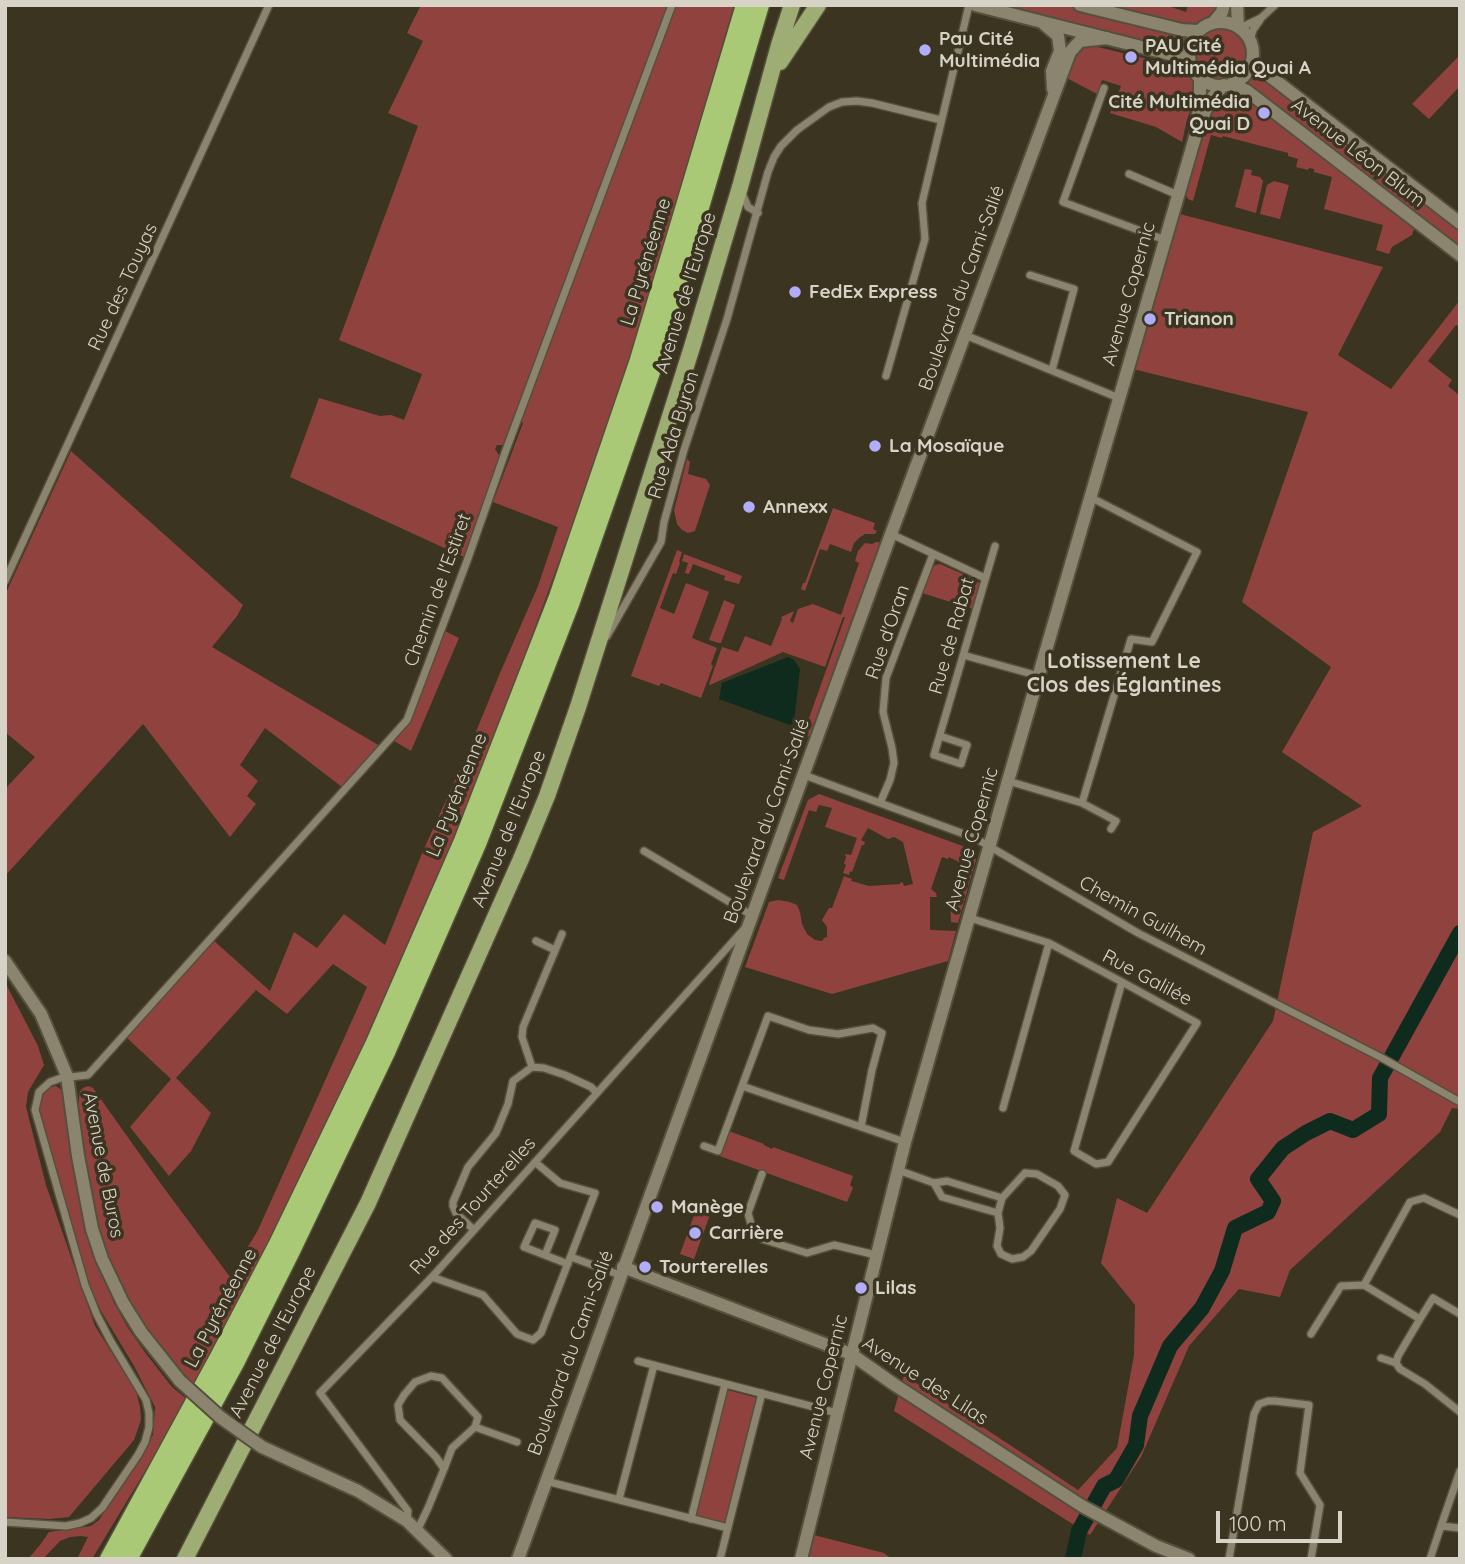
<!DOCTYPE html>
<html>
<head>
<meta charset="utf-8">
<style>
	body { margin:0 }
	#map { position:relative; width:1465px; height:1564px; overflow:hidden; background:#3a3421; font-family:Quicksand,sans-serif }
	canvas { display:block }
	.frame { position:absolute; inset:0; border:7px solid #d7d3c7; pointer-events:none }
	.scale { position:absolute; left:1216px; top:1511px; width:126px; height:32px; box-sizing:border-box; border:4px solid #d7d3c7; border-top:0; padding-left:9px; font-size:21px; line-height:24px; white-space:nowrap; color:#d7d3c7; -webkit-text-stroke:5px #3a3421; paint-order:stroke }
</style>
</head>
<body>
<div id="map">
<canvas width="1465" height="1564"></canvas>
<div class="frame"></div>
<div class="scale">100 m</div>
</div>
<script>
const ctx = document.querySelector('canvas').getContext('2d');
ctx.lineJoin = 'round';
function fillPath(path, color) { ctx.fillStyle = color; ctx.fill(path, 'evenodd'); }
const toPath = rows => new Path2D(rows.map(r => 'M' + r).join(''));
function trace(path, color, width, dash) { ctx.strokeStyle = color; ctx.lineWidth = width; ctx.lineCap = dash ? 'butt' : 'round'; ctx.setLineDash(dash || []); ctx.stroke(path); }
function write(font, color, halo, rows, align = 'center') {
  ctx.font = font + ' Quicksand,sans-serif'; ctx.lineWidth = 7; ctx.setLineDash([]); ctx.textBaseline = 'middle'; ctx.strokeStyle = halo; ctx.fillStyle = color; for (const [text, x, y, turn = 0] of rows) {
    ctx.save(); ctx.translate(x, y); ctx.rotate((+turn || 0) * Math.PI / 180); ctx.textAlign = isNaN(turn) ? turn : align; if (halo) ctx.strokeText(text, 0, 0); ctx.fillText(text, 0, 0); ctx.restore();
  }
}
const green = toPath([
	[418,5,734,5,637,339,599,452,518,674,433,889,370,1032,258,1267,195,1387,181,1374,137,1318,117,1278,105,1252,97,1227,89,1194,79,1124,79,1098,80,1091,83,1088,88,1086,93,1088,161,1184,230,1277,258,1230,367,987,333,964,287,1014,256,990,176,1078,211,1113,191,1151,169,1176,130,1127,171,1079,127,1038,213,940,270,991,294,932,317,948,344,914,385,945,423,851,466,756,500,673,538,586,558,527,493,502,523,423,515,419,505,445,497,445,495,449,501,458,466,558,290,477,319,398,380,416,391,415,404,420,422,374,339,340,418,126,388,113,423,41,407,33,420,7],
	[992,5,1063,5,1183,35,1186,45,1185,48,1181,52],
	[1108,5,1171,5,1171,7,1186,12,1188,5,1222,5,1210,19,1190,26,1112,8],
	'1196 54a25 25 0 1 1 50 0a25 25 0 1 1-50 0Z',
	[1089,45,1169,64,1175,61,1182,66,1194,83,1194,100,1187,120,1182,142,1156,127,1110,113,1121,86,1102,80,1097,94,1063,76,1076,53],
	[1460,55,1460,86,1429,119,1412,104],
	[1255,71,1257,72,1382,168,1370,181,1247,85,1247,79],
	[1230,92,1239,93,1415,226,1412,235,1392,247,1389,254,1376,250,1383,225,1324,209,1332,177,1314,172,1314,169,1309,168,1308,170,1296,167,1298,159,1288,156,1288,153,1223,136,1222,138,1211,135,1193,201,1188,199,1186,195,1210,106,1220,97],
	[1245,169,1252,170,1251,175,1260,177,1263,181,1256,213,1235,207],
	[1385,171,1460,228,1460,251,1372,184],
	[1274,181,1289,185,1280,219,1260,214,1267,185],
	[1180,214,1383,267,1338,355,1391,389,1460,300,1460,327,1456,325,1428,361,1452,380,1448,386,1460,396,1460,1109,1452,1108,1440,1132,1290,1270,1280,1297,1239,1289,1189,1346,1141,1457,1090,1535,894,1411,904,1375,1078,1490,1117,1448,1134,1355,1135,1305,1101,1263,1117,1198,1147,1213,1273,1021,1313,832,1362,806,1282,752,1331,667,1242,602,1308,412,1133,369],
	[71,451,243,605,237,616,212,647,380,746,342,787,265,728,240,765,258,781,247,796,256,804,230,837,143,724,5,876,5,789,35,757,5,732,5,595],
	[687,459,690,462,688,474,706,479,710,485,695,531,688,533,682,530,677,524,674,510],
	[833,508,875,523,873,529,877,531,875,534,865,534,859,538,854,543,851,552,830,544,827,551,820,549,805,591,801,589,803,583,805,583],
	[876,542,882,543,814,738,803,735,845,617,843,617,825,667,783,652,710,685,709,684,722,647,738,652,745,636,771,646,782,619,781,617,794,611,790,621,793,623,798,609,813,604,841,615,859,563,855,561,858,551,865,543,872,544],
	[677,550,682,552,679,562,680,563,676,574,673,573,660,608,674,614,686,583,709,592,692,638,717,648,711,664,713,666,701,698,661,683,659,686,631,676],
	[684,554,742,576,739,584,724,580,725,576,693,564,689,574,685,573,688,563,682,561],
	[940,564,974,579,979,583,979,590,973,609,922,593,931,569,935,565],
	[724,600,735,605,721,643,719,643,709,640],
	[443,630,459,638,411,751,394,741,410,723],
	[819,794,971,849,976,860,958,923,951,922,950,896,961,863,949,857,948,859,942,857,931,889,936,893,937,897,930,897,930,930,956,931,948,961,832,994,745,967,769,902,778,900,790,902,797,905,800,912,802,924,807,934,815,940,822,941,824,938,827,937,827,927,822,920,829,908,832,908,844,876,852,879,851,881,869,886,900,884,901,882,903,883,904,886,913,884,903,842,894,837,888,839,868,828,861,840,865,842,864,845,862,845,852,872,850,871,849,875,843,873,846,865,844,864,846,857,845,854,851,855,857,838,825,827,832,808,819,805,816,812,809,810,784,880,778,878,808,800],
	[5,982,38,1046,44,1065,28,1092,26,1107,46,1185,95,1326,136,1391,140,1407,141,1420,134,1440,69,1517,50,1519,5,1517],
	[56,1086,63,1091,78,1193,83,1214,92,1248,114,1303,128,1328,147,1355,172,1387,188,1400,92,1559,77,1559,88,1537,81,1536,70,1537,60,1541,43,1559,28,1559,40,1545,49,1532,91,1526,99,1520,153,1435,155,1407,134,1366,101,1311,89,1284,38,1109,40,1100,44,1092,50,1087],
	[726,1130,764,1144,764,1145,772,1149,773,1147,853,1176,850,1185,853,1188,847,1202,717,1155],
	[697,1207,711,1212,694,1259,680,1254],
	[724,1389,761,1399,729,1525,692,1515],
	[814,1535,884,1553,892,1559,807,1559]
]);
const water = toPath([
	[788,657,794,660,800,669,794,722,790,725,719,699,722,683]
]);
const river = toPath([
	[1073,1559,1079,1531,1104,1486,1116,1480,1136,1445,1140,1416,1170,1346,1202,1308,1222,1271,1235,1228,1268,1212,1273,1201,1258,1179,1283,1148,1306,1133,1330,1121,1353,1130,1379,1114,1380,1078,1460,933]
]);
const minor = toPath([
	[1240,28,1261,18,1275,5],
	[1250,41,1253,30,1260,20],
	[1104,88,1063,202,1165,240],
	[1129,174,1178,195],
	[742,193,748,207,758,213],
	[1030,275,1074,289,1052,370],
	[965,335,1119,398],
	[886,376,925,239,922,203,969,5],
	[891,534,985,578],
	[5,581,269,5],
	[607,636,661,542,664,522,684,450,727,319,768,172,774,157,781,146,797,130,829,107,842,102,857,101,872,103,941,120],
	[963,655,1039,676],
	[940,736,967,745,961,764,934,755,995,546],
	[804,775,975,838,1138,933,1382,1058,1460,1102],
	[1008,781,1082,803,1116,821,1111,829],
	[880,803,890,780,894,763,892,748,883,712,886,678,933,554],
	[1082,803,1131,639,1152,642,1197,552,1090,497],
	[644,851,753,916],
	[970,918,1049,943,1122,982,1197,1023,1108,1162,1096,1164,1074,1151,1122,982],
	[536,941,555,950],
	[532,1067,522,1037,523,1027,562,934],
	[742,1086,768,1016,809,1030,838,1034,873,1028,882,1033,872,1070,861,1127],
	[1003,1108,1049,943],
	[704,1146,718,1151,742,1086,905,1142],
	[898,1170,934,1183,947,1181,1002,1198],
	[1025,1173,1037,1174,1058,1186,1065,1195,1060,1209,1031,1251,1023,1257,1012,1259,1001,1254,997,1246,1000,1228,998,1213,1002,1198,1025,1173],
	[762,1174,748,1213,752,1228,762,1239,807,1253,834,1245,876,1255],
	[934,1183,942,1197,998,1213],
	[474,1230,456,1213,453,1206,453,1202,468,1167,496,1133,508,1104,513,1081,532,1067,544,1068,565,1075,591,1087,596,1092],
	[545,1255,555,1230,535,1223,524,1247,568,1264],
	[571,1257,620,1275],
	[432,1277,483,1295,517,1334,533,1340,541,1333,595,1193,560,1183,535,1162],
	[1364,1285,1420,1319,1398,1356,1396,1363,1400,1369,1425,1384,1460,1412],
	[1420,1319,1433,1298,1460,1314],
	[1311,1334,1341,1286,1364,1285,1410,1202,1424,1198,1460,1215],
	[1381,1358,1396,1363],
	[638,1361,837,1413],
	[475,1427,517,1442],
	[1460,1471,1441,1526,1460,1528],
	[546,1481,728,1528],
	[619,1499,654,1365],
	[691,1519,725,1384],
	[407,1521,408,1511,320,1393,432,1277,745,928],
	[5,1522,66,1526,80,1523,91,1518,102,1508,138,1455,145,1442,149,1427,149,1413,146,1400,110,1340,97,1315,85,1285,35,1110,39,1092,50,1082,61,1078,88,1075,407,720,467,561,506,450,672,5],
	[418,1529,428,1508,444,1469,452,1448,475,1427,478,1417,442,1378,431,1376,415,1382,404,1395,398,1405,400,1420,436,1457,444,1469],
	[720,1559,762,1393],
	[1229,1559,1254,1414,1259,1404,1268,1401,1275,1401,1309,1405,1300,1473,1320,1505,1311,1559],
	[1430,1559,1441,1526]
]);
const tertiary = toPath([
	[975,5,1189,59],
	[1080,5,1182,30,1198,31],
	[1237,5,1238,27],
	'1189 54a32 32 0 1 1 64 0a32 32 0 1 1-64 0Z',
	[1213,23,1222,12,1224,5],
	[1044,24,1058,36,1060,51,1052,71,1053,89],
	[1252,60,1271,77,1460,223],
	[1231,84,1247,91,1460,255],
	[1198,116,1200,97,1200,78],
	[5,961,41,1014,67,1076,78,1156,92,1229,102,1259,123,1303,141,1332,180,1381],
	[623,1267,851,1354,895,1385,1082,1506,1156,1546,1189,1559],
	[262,1447,358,1491,407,1521,446,1559],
	[518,1559,891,534,1070,52,1080,41,1107,38],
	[801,1559,905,1142,1008,781,1196,134,1209,101,1224,85]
]);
const primary = toPath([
	[780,62,818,5],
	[185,1559,368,1203,521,859,547,796,578,707,692,347,740,187,779,45,792,5]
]);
const motorway = toPath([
	[109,1559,219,1357,278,1244,374,1045,463,841,558,597,638,363,745,5],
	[128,1559,235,1363,291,1251,387,1050,477,844,570,604,652,369,760,5]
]);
const tertiaryBridge = toPath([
	[180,1381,220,1417,262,1447]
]);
const markers = [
	[925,50,7,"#b1adfa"],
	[1131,57,7,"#b1adfa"],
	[1264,113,7,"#b1adfa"],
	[795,292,7,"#b1adfa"],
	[1150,319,7,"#b1adfa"],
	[875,446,7,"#b1adfa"],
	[749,507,7,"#b1adfa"],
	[657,1207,7,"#b1adfa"],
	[695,1233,7,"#b1adfa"],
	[645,1267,7,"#b1adfa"],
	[861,1288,7,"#b1adfa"]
];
const poiNames = [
	["Pau Cité",939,39],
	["Multimédia",939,61],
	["PAU Cité",1145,46],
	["Multimédia Quai A",1145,68],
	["Cité Multimédia",1250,102,"right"],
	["Quai D",1250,124,"right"],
	["FedEx Express",809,292],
	["Trianon",1164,319],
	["La Mosaïque",889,446],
	["Annexx",763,507],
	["Manège",671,1207],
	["Carrière",709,1233],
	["Tourterelles",659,1267],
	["Lilas",875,1288]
];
const streetNames = [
	["Avenue Léon Blum",1358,153,38],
	["La Pyrénéenne",646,262,-73],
	["Rue des Touyas",123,287,-65],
	["Boulevard du Cami-Salié",962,288,-70],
	["Avenue de l'Europe",686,293,-73],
	["Avenue Copernic",1129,294,-74],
	["Rue Ada Byron",674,435,-73],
	["Chemin de l'Estiret",438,590,-70],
	["Rue d'Oran",888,632,-71],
	["Rue de Rabat",952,636,-74],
	["La Pyrénéenne",457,795,-68],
	["Boulevard du Cami-Salié",767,821,-70],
	["Avenue de l'Europe",509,829,-68],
	["Avenue Copernic",972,839,-74],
	["Chemin Guilhem",1143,916,29],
	["Rue Galilée",1147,978,28],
	["Avenue de Buros",103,1165,79],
	["Rue des Tourterelles",473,1206,-48],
	["La Pyrénéenne",221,1308,-62],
	["Avenue de l'Europe",273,1342,-63],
	["Boulevard du Cami-Salié",571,1353,-70],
	["Avenue des Lilas",925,1381,33],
	["Avenue Copernic",824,1387,-76]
];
const neighbourhoodNames = [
	["Lotissement Le",1124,662],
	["Clos des Églantines",1124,686]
];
fillPath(green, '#90433e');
fillPath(water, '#0f2b1d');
trace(river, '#0f2b1d', 16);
trace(minor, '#554f3e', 10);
trace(tertiary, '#554f3e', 16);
trace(primary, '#554f3e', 19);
trace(motorway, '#554f3e', 21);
trace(minor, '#8b846e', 7);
trace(tertiary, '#8b846e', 12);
trace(primary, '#9dad73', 16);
trace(motorway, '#a9c976', 18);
trace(tertiaryBridge, '#554f3e', 16, []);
trace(tertiaryBridge, '#8b846e', 12);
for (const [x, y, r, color] of markers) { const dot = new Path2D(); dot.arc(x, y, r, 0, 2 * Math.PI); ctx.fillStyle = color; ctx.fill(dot); trace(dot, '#3a3421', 2.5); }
write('bold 19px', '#d7d3c7', '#3a3421', poiNames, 'left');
write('19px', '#d7d3c7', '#3a3421', streetNames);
write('bold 21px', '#d7d3c7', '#3a3421', neighbourhoodNames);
</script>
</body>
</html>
